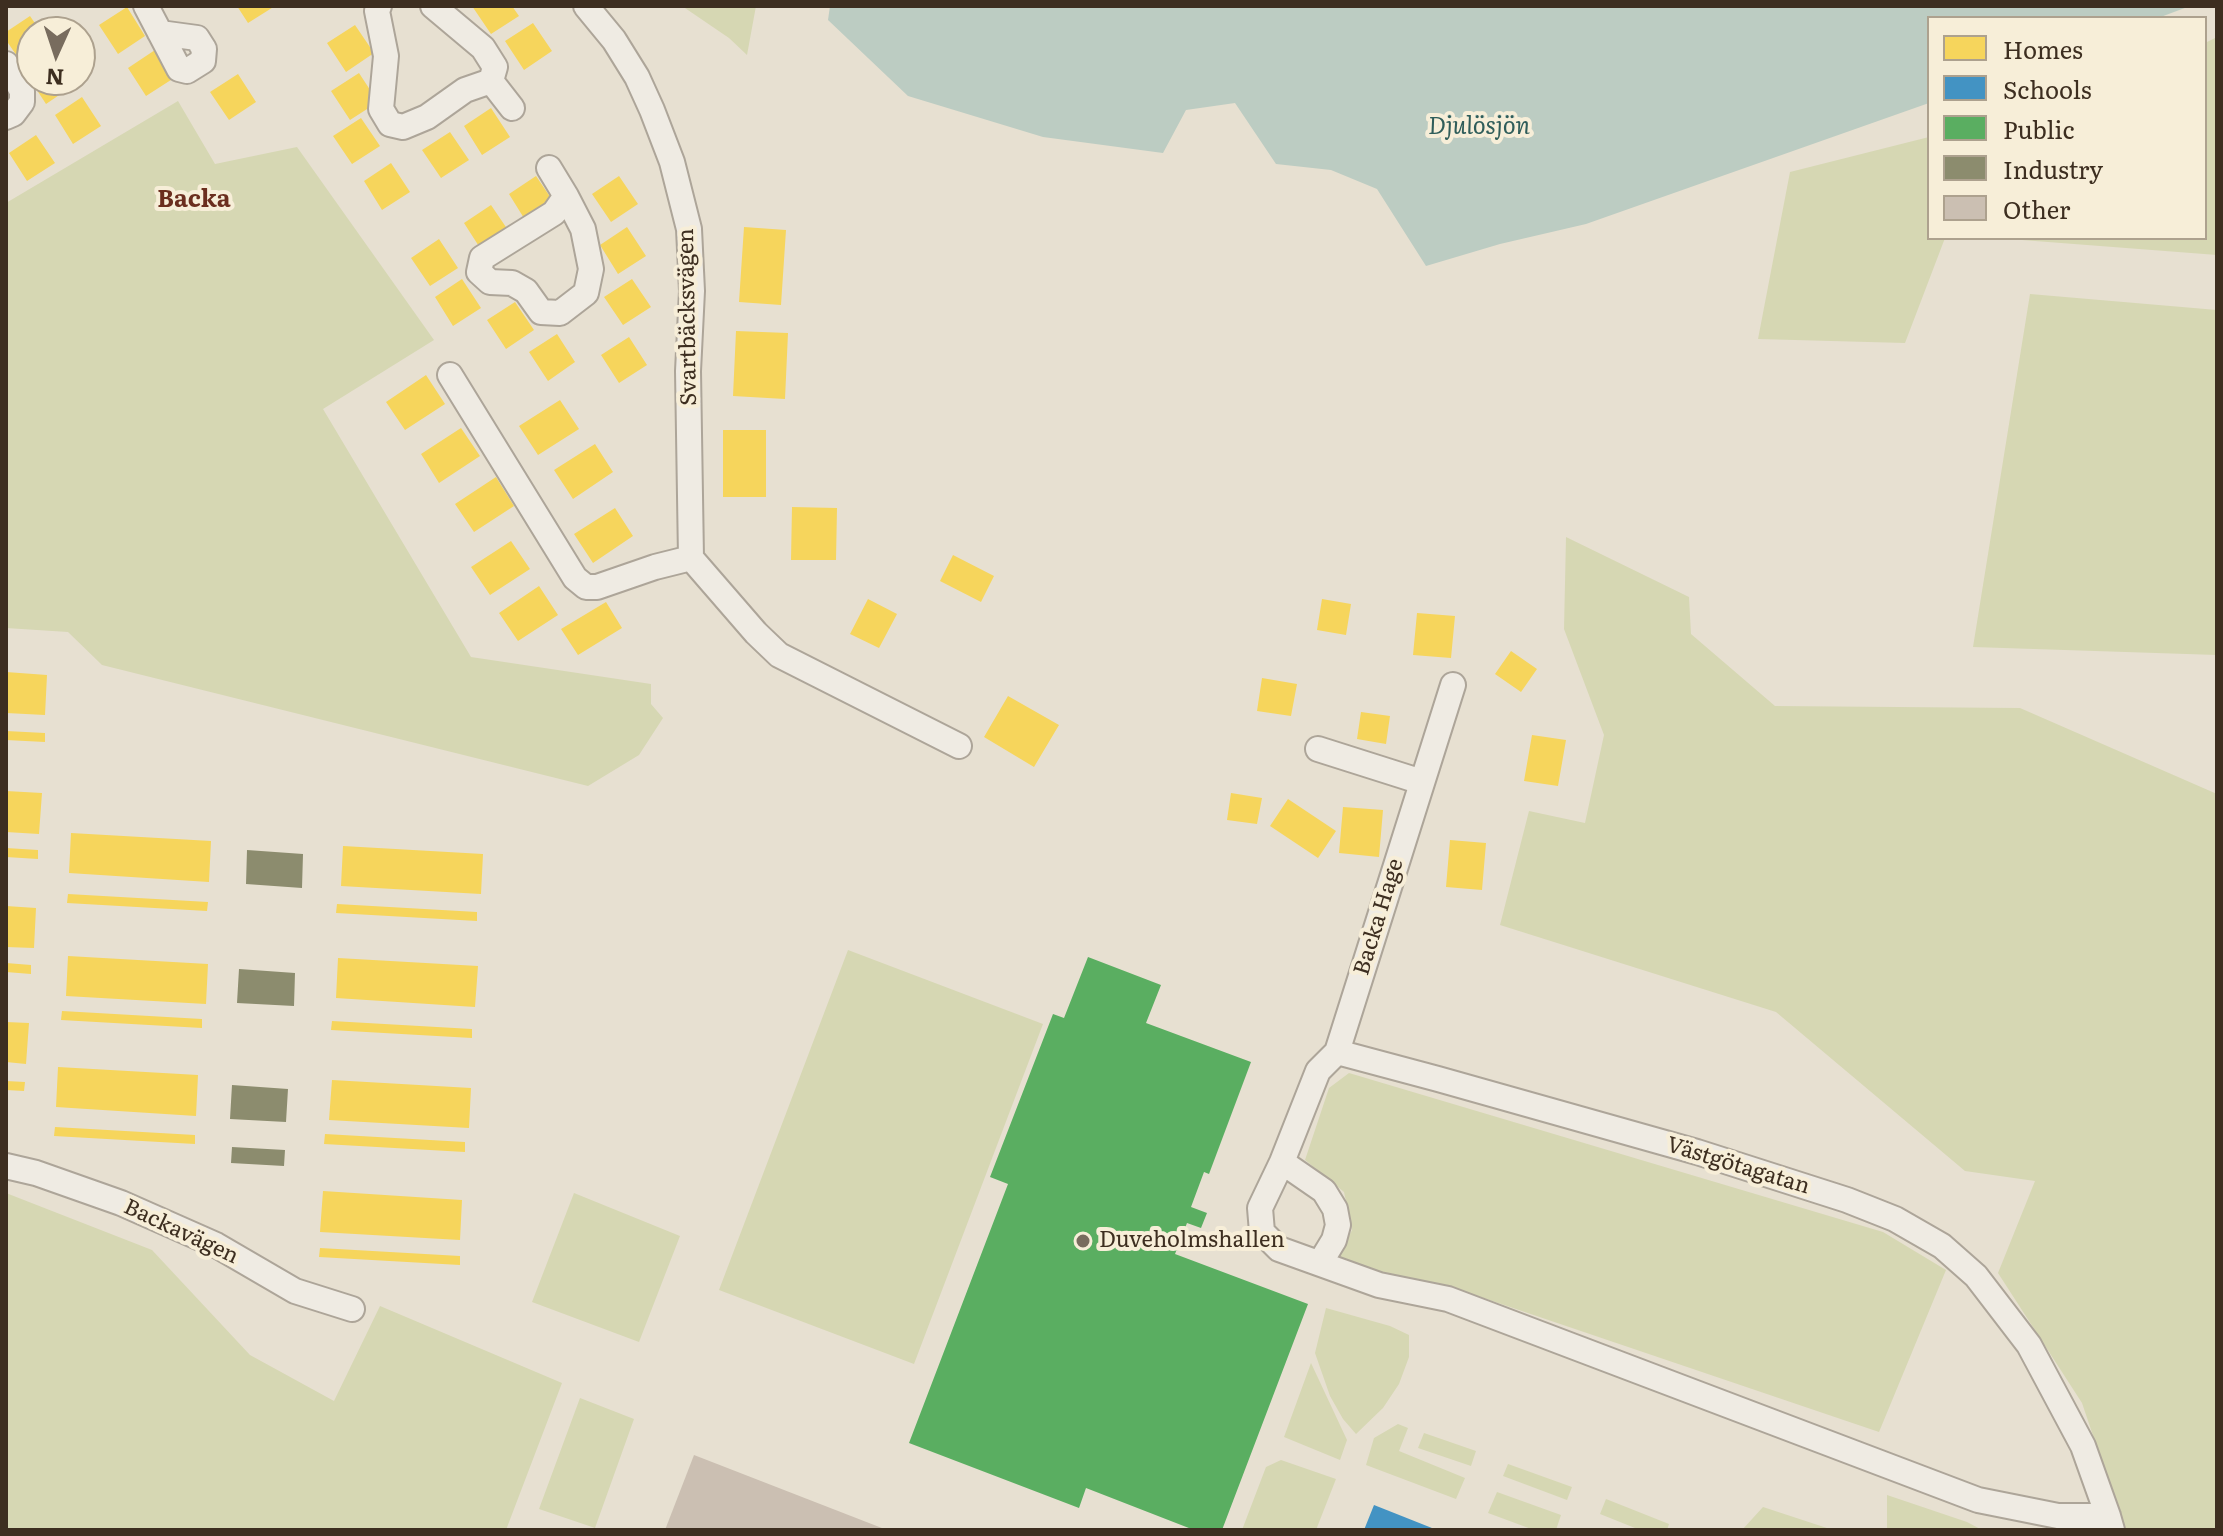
<!DOCTYPE html>
<html>
<head>
<meta charset="utf-8">
<style>
	body { margin:0 }
	#map { position:relative; width:2223px; height:1536px; overflow:hidden; background:#e7e0d1; font-family:Literata,serif }
	canvas { display:block }
	.frame { position:absolute; inset:0; border:8px solid #3d2e20; pointer-events:none }
	.legend { position:absolute; left:1927px; top:16px; width:280px; height:224px; box-sizing:border-box; background:#f7eed8; border:2px solid #ada18e; margin:0; padding:10px 14px; list-style:none; font-size:24px; color:#3d2e20 }
	.legend li { display:flex; align-items:center; gap:16px; height:40px }
	.legend b { width:40px; border:2px solid #ada18e }
	.north { position:absolute; left:16px; top:16px; width:80px; height:80px; box-sizing:border-box; background:#f7eed8; border:2px solid #ada18e; border-radius:50%; rotate:183deg; font-size:22px; font-weight:700; line-height:32px; text-align:center; color:#3d2e20 }
	.north::after { content:''; display:block; margin:auto; width:28px; height:36px; background:#786c5e; clip-path:polygon(50% 0,100% 100%,50% 72%,0 100%) }
</style>
</head>
<body>
<div id="map">
<canvas width="2223" height="1536"></canvas>
<div class="frame"></div>
<ul class="legend">
<li><b style="height:22px;background:#f6d55c"></b>Homes</li>
<li><b style="height:22px;background:#4393c3"></b>Schools</li>
<li><b style="height:22px;background:#5aae61"></b>Public</li>
<li><b style="height:22px;background:#8c8c6e"></b>Industry</li>
<li><b style="height:22px;background:#cbbfb2"></b>Other</li>
</ul>
<div class="north">N</div>
</div>
<script>
const ctx = document.querySelector('canvas').getContext('2d');
ctx.lineJoin = 'round';
function fillPath(path, color) { ctx.fillStyle = color; ctx.fill(path, 'evenodd'); }
const toPath = rows => new Path2D(rows.map(r => 'M' + r).join(''));
function trace(path, color, width, dash) { ctx.strokeStyle = color; ctx.lineWidth = width; ctx.lineCap = dash ? 'butt' : 'round'; ctx.setLineDash(dash || []); ctx.stroke(path); }
function write(font, color, halo, rows, align = 'center') {
  ctx.font = font + ' Literata,serif'; ctx.lineWidth = 8; ctx.setLineDash([]); ctx.textBaseline = 'middle'; ctx.strokeStyle = halo; ctx.fillStyle = color; for (const [text, x, y, turn = 0] of rows) {
    ctx.save(); ctx.translate(x, y); ctx.rotate((+turn || 0) * Math.PI / 180); ctx.textAlign = isNaN(turn) ? turn : align; if (halo) ctx.strokeText(text, 0, 0); ctx.fillText(text, 0, 0); ctx.restore();
  }
}
const green = toPath([
	[682,6,756,6,747,55,729,38],
	[2217,37,2217,255,1996,238,2205,238,2205,43],
	[178,101,215,164,297,147,434,340,323,409,471,657,651,684,651,704,663,718,639,755,588,786,102,665,68,632,6,628,6,203],
	[1929,137,1929,238,1945,238,1905,343,1758,339,1790,172],
	[2030,294,2217,310,2217,655,1973,647],
	[1566,537,1689,597,1691,634,1775,706,2020,708,2217,794,2217,1530,2125,1530,2082,1403,1998,1273,2035,1181,1965,1171,1776,1012,1500,925,1529,811,1585,823,1604,735,1564,629],
	[848,950,1043,1024,914,1364,719,1290],
	[1349,1073,1883,1232,1946,1270,1879,1432,1451,1287,1384,1274,1337,1260,1352,1230,1344,1192,1305,1160,1329,1088],
	[6,1193,152,1250,250,1355,334,1401,380,1306,562,1383,506,1530,6,1530],
	[574,1193,680,1236,639,1342,532,1302],
	[1326,1308,1390,1326,1409,1335,1409,1357,1399,1384,1383,1408,1356,1434,1343,1419,1330,1396,1315,1353],
	[1311,1363,1347,1440,1340,1460,1284,1437],
	[580,1398,634,1419,595,1528,539,1509],
	[1398,1424,1408,1428,1399,1451,1465,1478,1456,1499,1366,1465,1374,1438],
	[1424,1433,1476,1451,1471,1466,1418,1448],
	[1281,1460,1336,1479,1316,1530,1242,1530,1266,1467],
	[1508,1464,1572,1487,1567,1500,1503,1476],
	[1497,1492,1561,1515,1556,1530,1534,1530,1488,1513],
	[1887,1495,1967,1522,1982,1530,1887,1530],
	[1606,1499,1669,1524,1667,1530,1640,1530,1600,1514],
	[1763,1507,1833,1530,1742,1530]
]);
const water = toPath([
	[830,6,2190,6,2158,18,1929,18,1929,103,1586,224,1500,244,1426,266,1377,189,1331,170,1276,164,1235,103,1186,110,1163,153,1043,137,908,96,828,20]
]);
const homes = toPath([
	[237,6,275,6,248,23],
	[472,6,512,6,519,16,491,34],
	[127,7,145,36,118,54,99,25],
	[30,16,41,32,32,32,32,55,21,62,6,40,6,32],
	[533,23,552,51,524,70,505,41],
	[355,25,374,53,346,72,327,43],
	[155,50,174,78,146,96,128,68],
	[32,72,32,80,70,80,74,85,46,104,27,75],
	[359,73,378,102,350,120,331,91],
	[238,74,256,102,229,120,210,92],
	[82,97,101,126,73,144,55,115],
	[491,108,510,137,482,155,464,126],
	[361,118,380,146,352,164,333,136],
	[450,132,469,160,441,178,422,150],
	[36,135,55,163,27,181,9,153],
	[391,163,410,192,382,210,364,181],
	[536,176,555,204,527,223,509,194],
	[619,176,638,204,611,222,592,194],
	[491,205,510,233,482,251,464,223],
	[627,227,646,256,618,274,600,245],
	[744,227,786,230,781,305,739,302],
	[439,239,458,268,430,286,411,258],
	[462,279,481,308,453,326,435,297],
	[632,279,651,307,623,325,604,297],
	[515,302,534,330,506,349,487,320],
	[736,331,788,333,785,399,733,396],
	[557,334,575,362,548,381,529,352],
	[629,337,647,365,619,383,601,355],
	[426,375,445,404,405,430,386,402],
	[560,400,579,429,538,455,519,426],
	[461,428,480,456,439,483,421,454],
	[723,430,766,430,766,497,723,497],
	[595,444,613,472,573,499,554,470],
	[496,477,514,506,474,532,455,504],
	[792,507,837,508,836,560,791,560],
	[615,508,633,536,593,563,574,534],
	[511,541,530,569,490,595,471,567],
	[953,555,994,576,981,602,940,581],
	[539,586,558,615,518,641,499,613],
	[868,599,897,614,879,648,850,634],
	[1322,599,1351,604,1346,635,1317,630],
	[606,602,622,628,578,655,561,629],
	[1417,613,1455,616,1451,658,1413,655],
	[1511,651,1537,669,1521,692,1495,674],
	[6,672,47,675,45,715,6,713],
	[1262,678,1297,684,1291,716,1257,711],
	[1008,696,1059,725,1034,767,984,737],
	[1361,712,1390,716,1386,744,1357,739],
	[6,731,45,733,45,742,6,740],
	[1532,735,1566,740,1558,786,1524,781],
	[6,791,42,793,39,834,6,832],
	[1231,793,1262,798,1257,824,1227,820],
	[1288,799,1336,831,1318,858,1270,826],
	[1343,807,1383,810,1379,857,1339,853],
	[71,833,211,841,209,882,69,873],
	[1450,840,1486,843,1482,890,1446,887],
	[343,846,483,854,481,894,341,886],
	[6,848,38,850,38,859,6,857],
	[68,894,208,902,207,911,67,903],
	[337,904,477,912,477,921,336,913],
	[6,906,36,908,34,948,6,947],
	[68,956,208,964,206,1004,66,996],
	[338,958,478,966,475,1007,336,998],
	[6,963,31,965,31,974,6,972],
	[62,1011,202,1019,202,1028,61,1020],
	[332,1021,472,1029,472,1038,331,1030],
	[6,1022,29,1023,26,1064,6,1062],
	[58,1067,198,1075,196,1116,56,1107],
	[332,1080,471,1088,469,1128,329,1120],
	[6,1081,25,1082,24,1091,6,1090],
	[55,1127,195,1135,195,1144,54,1136],
	[325,1134,465,1142,465,1152,324,1144],
	[323,1191,462,1200,460,1240,320,1232],
	[320,1248,460,1256,460,1265,319,1257]
]);
const schools = toPath([
	[1374,1505,1437,1530,1364,1530]
]);
const public = toPath([
	[1088,957,1161,985,1146,1023,1251,1062,1209,1174,1204,1172,1191,1207,1207,1213,1201,1228,1187,1223,1175,1254,1308,1304,1222,1530,1194,1530,1086,1488,1079,1508,909,1443,1008,1184,990,1177,1053,1014,1064,1018]
]);
const industry = toPath([
	[247,850,303,854,302,888,246,884],
	[239,969,295,973,294,1006,237,1003],
	[232,1085,288,1089,286,1122,230,1119],
	[232,1147,285,1150,284,1166,231,1163]
]);
const building = toPath([
	[694,1455,887,1530,665,1530]
]);
const minor = toPath([
	[146,6,179,69,187,71,203,61,204,49,197,38,160,33],
	[379,6,377,11,386,56,381,109,390,124,403,127,427,117,465,90,491,81],
	[433,6,483,48,495,67,491,81],
	[586,6,614,40,637,77,652,110,672,162,689,229,692,291,688,371,691,558,756,633,779,655,959,746],
	[6,64,22,91,22,102,13,114,6,117],
	[491,81,512,108],
	[549,168,566,196,583,229,591,269,586,293,560,313,541,312,526,291,512,283,490,282,479,272,482,258,554,213,566,196],
	[450,375,575,578,586,587,597,587,655,567,691,558],
	[1318,749,1422,782],
	[1337,1052,1453,685],
	[1282,1162,1324,1191,1335,1209,1338,1225,1334,1240,1320,1263],
	[6,1166,36,1173,121,1203,216,1245,295,1291,352,1309],
	[2108,1516,2058,1516,1978,1500,1448,1299,1379,1285,1279,1249,1262,1232,1260,1208,1282,1162,1318,1071,1337,1052,1438,1079,1697,1152,1847,1200,1895,1219,1942,1246,1976,1276,2029,1345,2083,1446,2108,1516,2112,1530]
]);
const markers = [
	[1083,1241,8,"#786c5e"]
];
const streetNames = [
	["Svartbäcksvägen",688,317,-91],
	["Backa Hage",1379,917,-73],
	["Västgötagatan",1738,1166,17],
	["Backavägen",181,1232,25]
];
const poiNames = [
	["Duveholmshallen",1099,1241]
];
const waterNames = [
	["Djulösjön",1479,127]
];
const neighbourhoodNames = [
	["Backa",194,200]
];
fillPath(green, '#d6d7b3');
fillPath(water, '#bcccc2');
fillPath(homes, '#f6d55c');
fillPath(schools, '#4393c3');
fillPath(public, '#5aae61');
fillPath(industry, '#8c8c6e');
fillPath(building, '#cbbfb2');
trace(minor, '#ada599', 28);
trace(minor, '#efebe3', 24);
for (const [x, y, r, color] of markers) { const dot = new Path2D(); dot.arc(x, y, r, 0, 2 * Math.PI); ctx.fillStyle = color; ctx.fill(dot); trace(dot, '#f7eed8', 3); }
write('22px', '#3d2e20', '#f7eed8', streetNames);
write('22px', '#3d2e20', '#f7eed8', poiNames, 'left');
write('italic 24px', '#2f5d5a', '#f7eed8', waterNames);
write('bold 24px', '#6b2e1e', '#f7eed8', neighbourhoodNames);
</script>
</body>
</html>
